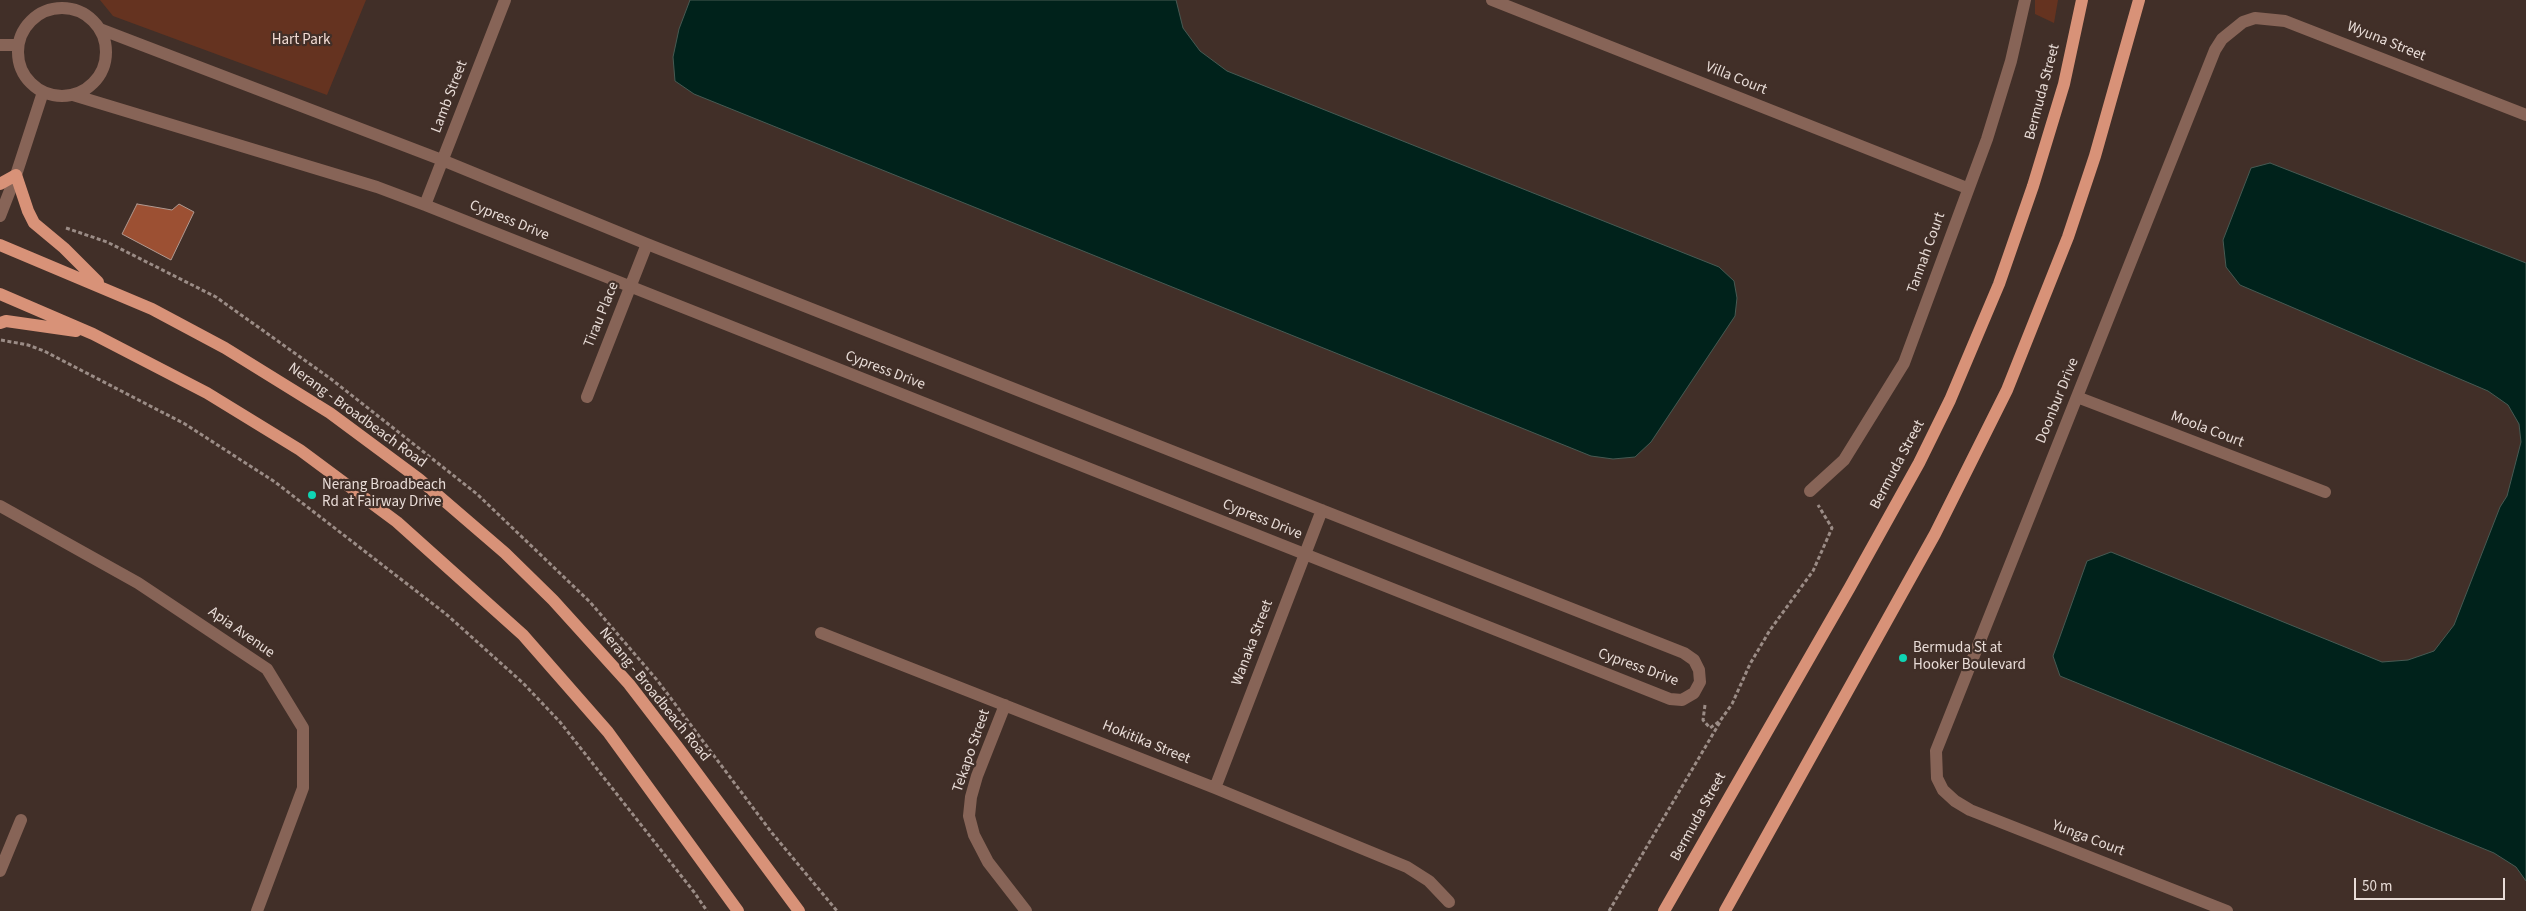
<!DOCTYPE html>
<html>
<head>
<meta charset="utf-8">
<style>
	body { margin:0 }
	#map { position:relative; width:2526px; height:911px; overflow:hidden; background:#412f28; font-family:"Source Sans 3",sans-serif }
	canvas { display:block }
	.scale { position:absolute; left:2354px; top:878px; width:151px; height:22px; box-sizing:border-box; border:2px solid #e8dcd7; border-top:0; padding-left:6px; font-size:15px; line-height:18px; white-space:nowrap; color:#e8dcd7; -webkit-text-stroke:4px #412f28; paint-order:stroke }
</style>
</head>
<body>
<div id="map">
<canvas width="2526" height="911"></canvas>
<div class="scale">50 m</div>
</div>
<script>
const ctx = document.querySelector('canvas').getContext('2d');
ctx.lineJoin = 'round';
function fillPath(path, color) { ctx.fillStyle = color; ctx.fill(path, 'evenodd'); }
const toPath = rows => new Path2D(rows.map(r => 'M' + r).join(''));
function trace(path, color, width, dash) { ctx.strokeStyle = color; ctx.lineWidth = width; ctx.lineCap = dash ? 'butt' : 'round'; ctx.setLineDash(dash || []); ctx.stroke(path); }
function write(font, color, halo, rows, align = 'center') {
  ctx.font = font + ' "Source Sans 3",sans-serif'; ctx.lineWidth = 4.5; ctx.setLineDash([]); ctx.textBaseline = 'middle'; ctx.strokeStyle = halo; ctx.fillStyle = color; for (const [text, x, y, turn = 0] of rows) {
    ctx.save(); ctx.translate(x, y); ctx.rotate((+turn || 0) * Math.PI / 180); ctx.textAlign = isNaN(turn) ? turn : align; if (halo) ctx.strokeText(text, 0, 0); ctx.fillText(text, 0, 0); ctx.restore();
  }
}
const green = toPath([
	[100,0,366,0,327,95,113,16],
	[2035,0,2058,0,2054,23,2035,14]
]);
const water = toPath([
	[690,0,1176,0,1183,28,1200,51,1227,71,1719,267,1734,281,1737,298,1735,316,1651,442,1635,457,1613,459,1591,456,694,94,675,81,673,57,679,29,690,0],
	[2270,163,2526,263,2526,881,2516,867,2494,853,2060,676,2053,656,2087,561,2111,552,2382,662,2408,660,2434,651,2454,625,2500,507,2507,496,2521,442,2519,424,2508,405,2488,391,2240,285,2226,267,2223,240,2251,168,2270,163]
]);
const building = toPath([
	[137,204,172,210,179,204,194,212,171,260,122,234,137,204]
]);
const path = toPath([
	[66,228,107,242,216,297,331,379,477,494,590,602,657,680,772,833,837,911],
	[1,340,28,345,44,351,185,424,275,482,446,614,523,683,560,722,694,892,707,911],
	[1705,705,1703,720,1710,728,1720,721,1732,704,1750,664,1770,630,1813,571,1832,528,1818,505],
	[1609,911,1720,722]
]);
const minor = toPath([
	[1492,0,1967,188],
	'18 52a44 44 0 1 1 88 0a44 44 0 1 1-88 0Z',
	[0,45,18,45],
	[73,95,377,187,425,205,1670,699,1682,700,1694,693,1700,682,1699,670,1694,660,1684,653,647,244,442,160,100,29],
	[425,205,505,0],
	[0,216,16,175,43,92],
	[587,397,647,244],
	[2077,397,2325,492],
	[1810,491,1844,460,1904,363,1987,139,2011,61,2025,0],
	[0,506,138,583,267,669,303,728,303,788,257,911],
	[821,633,1215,788,1407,867,1429,881,1449,902],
	[1005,705,977,776,971,797,969,816,974,835,988,862,1026,911],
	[1215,788,1322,510],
	[0,871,21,820],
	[2227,911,1970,810,1955,801,1943,790,1937,778,1936,751,2215,50,2222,39,2243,22,2255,18,2285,21,2526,115]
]);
const major = toPath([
	[0,184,16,175,28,211,34,223,64,248,98,282],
	[0,245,152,309,225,348,330,413,419,479,505,553,553,600,629,684,679,749,799,911],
	[0,294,93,334,207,393,300,450,397,522,523,635,608,732,738,911],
	[0,323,6,321,76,331],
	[1664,911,1850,587,1919,463,1950,400,1999,284,2033,186,2064,84,2082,0],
	[1725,911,1935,534,2007,390,2068,237,2095,156,2139,0]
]);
const markers = [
	[312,495,5,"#0fd5b4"],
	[1903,658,5,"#0fd5b4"]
];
const parkNames = [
	["Hart Park",301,41]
];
const streetNames = [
	["Wyuna Street",2386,42,22],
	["Villa Court",1736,79,22],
	["Bermuda Street",2043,92,-75],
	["Lamb Street",450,97,-69],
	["Cypress Drive",509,221,22],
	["Tannah Court",1927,253,-70],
	["Tirau Place",602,315,-68],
	["Cypress Drive",885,371,21],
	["Doonbur Drive",2058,401,-68],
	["Nerang - Broadbeach Road",357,416,36],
	["Moola Court",2207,430,21],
	["Bermuda Street",1898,465,-62],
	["Cypress Drive",1262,520,22],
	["Apia Avenue",241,633,35],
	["Wanaka Street",1253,643,-69],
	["Cypress Drive",1638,668,20],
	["Nerang - Broadbeach Road",654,695,51],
	["Hokitika Street",1146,743,22],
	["Tekapo Street",972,751,-71],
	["Bermuda Street",1699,817,-61],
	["Yunga Court",2088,839,21]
];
const poiNames = [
	["Nerang Broadbeach",322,486],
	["Rd at Fairway Drive",322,503],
	["Bermuda St at",1913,649],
	["Hooker Boulevard",1913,666]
];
fillPath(green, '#653320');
fillPath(water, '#00221b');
trace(water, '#465a53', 1);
fillPath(building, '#9c5033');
trace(building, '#b19a91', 1);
trace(path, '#9b8c86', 3, [4, 2.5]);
trace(minor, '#876457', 12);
trace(major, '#d89278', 12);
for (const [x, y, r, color] of markers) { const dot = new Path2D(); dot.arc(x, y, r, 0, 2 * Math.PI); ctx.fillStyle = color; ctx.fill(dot); trace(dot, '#412f28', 2); }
write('15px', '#f3dcd4', '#412f28', parkNames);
write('15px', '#e8dcd7', '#412f28', streetNames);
write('15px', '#e8dcd7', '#412f28', poiNames, 'left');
</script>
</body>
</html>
